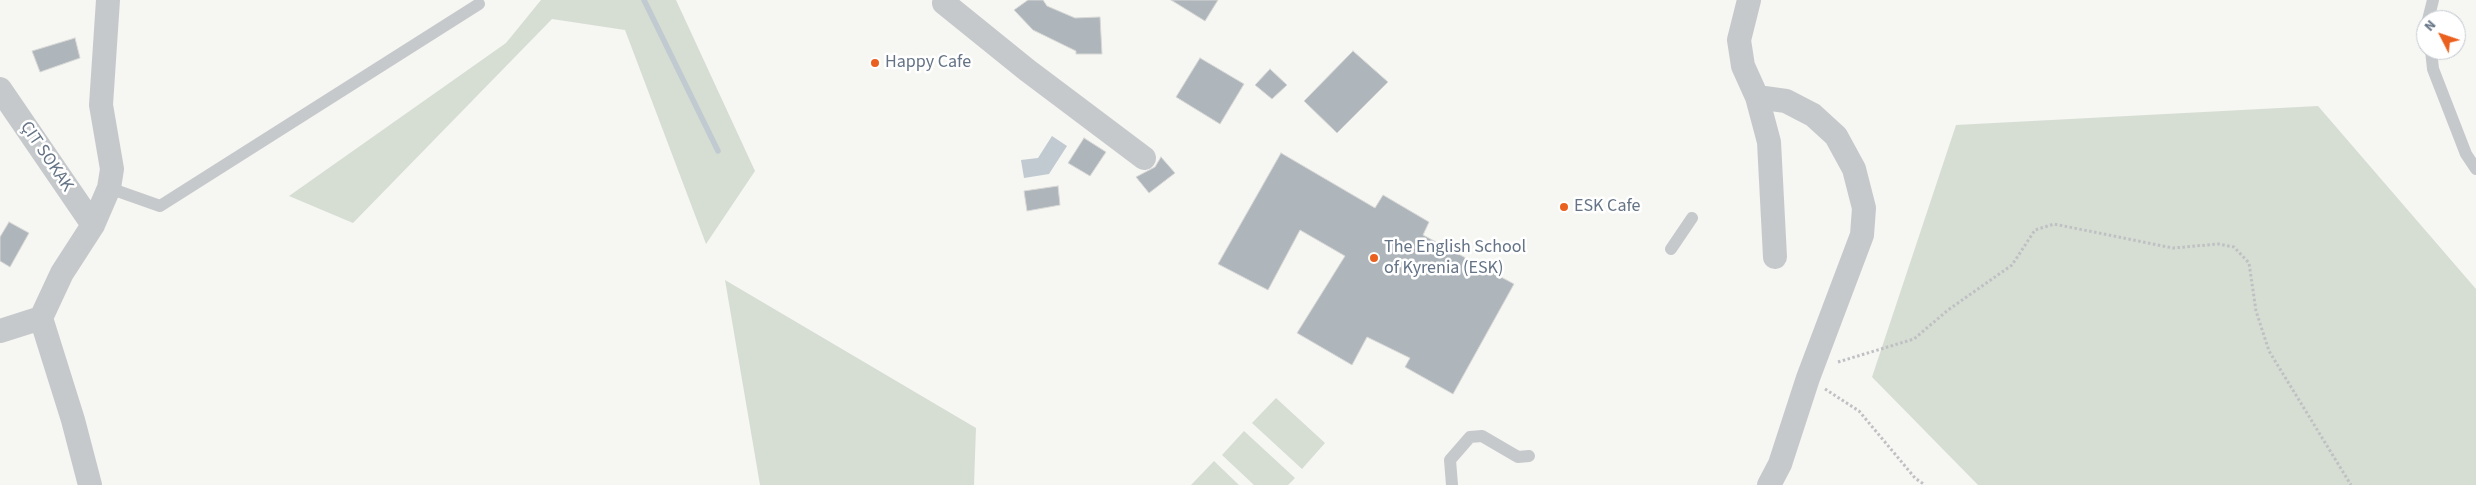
<!DOCTYPE html>
<html>
<head>
<meta charset="utf-8">
<style>
	body { margin:0 }
	#map { position:relative; width:2476px; height:485px; overflow:hidden; background:#f6f6f2; font-family:"Source Sans 3",sans-serif }
	canvas { display:block }
	.north { position:absolute; left:2416px; top:10px; width:50px; height:50px; box-sizing:border-box; background:#fff; border:1px solid #c1c7ce; border-radius:50%; rotate:311deg; font-size:14px; font-weight:700; line-height:20px; text-align:center; color:#647385 }
	.north::after { content:''; display:block; margin:auto; width:18px; height:22px; background:#ea601f; clip-path:polygon(50% 0,100% 100%,50% 72%,0 100%) }
</style>
</head>
<body>
<div id="map">
<canvas width="2476" height="485"></canvas>
<div class="north">N</div>
</div>
<script>
const ctx = document.querySelector('canvas').getContext('2d');
ctx.lineJoin = 'round';
function fillPath(path, color) { ctx.fillStyle = color; ctx.fill(path, 'evenodd'); }
const toPath = rows => new Path2D(rows.map(r => 'M' + r).join(''));
function trace(path, color, width, dash) { ctx.strokeStyle = color; ctx.lineWidth = width; ctx.lineCap = dash ? 'butt' : 'round'; ctx.setLineDash(dash || []); ctx.stroke(path); }
function write(font, color, halo, rows, align = 'center') {
  ctx.font = font + ' "Source Sans 3",sans-serif'; ctx.lineWidth = 5; ctx.setLineDash([]); ctx.textBaseline = 'middle'; ctx.strokeStyle = halo; ctx.fillStyle = color; for (const [text, x, y, turn = 0] of rows) {
    ctx.save(); ctx.translate(x, y); ctx.rotate((+turn || 0) * Math.PI / 180); ctx.textAlign = isNaN(turn) ? turn : align; if (halo) ctx.strokeText(text, 0, 0); ctx.fillText(text, 0, 0); ctx.restore();
  }
}
const green = toPath([
	[541,0,676,0,755,171,706,244,625,30,552,19,353,223,289,196,506,43],
	[2318,106,2476,289,2476,485,1978,485,1872,377,1956,125],
	[725,280,976,428,974,485,760,485],
	[1276,398,1325,443,1302,469,1252,423],
	[1244,431,1295,478,1288,485,1254,485,1222,455],
	[1214,461,1239,485,1191,485]
]);
const water = toPath([
	[1052,136,1067,146,1049,174,1024,178,1021,160,1038,158]
]);
const stream = toPath([
	[644,0,718,151]
]);
const building = toPath([
	[1028,0,1043,0,1047,6,1075,18,1100,17,1102,54,1076,54,1076,51,1033,30,1014,10,1028,0],
	[1171,0,1218,0,1205,21,1171,0],
	[75,38,80,58,40,72,32,51,75,38],
	[1353,51,1388,82,1337,133,1304,101,1353,51],
	[1200,58,1244,84,1220,124,1176,97,1200,58],
	[1270,69,1287,85,1272,99,1255,85,1270,69],
	[1084,138,1106,152,1090,176,1068,163,1084,138],
	[1281,153,1375,208,1383,195,1429,222,1423,235,1514,284,1453,394,1405,367,1410,358,1367,337,1352,365,1297,333,1345,256,1300,230,1268,290,1218,264,1281,153],
	[1161,157,1175,173,1149,193,1136,177,1155,167,1161,157],
	[1058,186,1060,205,1027,211,1024,191,1058,186],
	[9,222,29,233,10,267,0,261,0,237,9,222]
]);
const path = toPath([
	[1838,362,1914,339,1948,310,2012,265,2035,230,2054,224,2173,248,2218,244,2234,247,2249,263,2256,311,2269,351,2351,485],
	[1825,389,1859,411,1915,478,1925,485]
]);
const service = toPath([
	[2428,20,2433,0],
	[2431,50,2433,69,2466,154,2476,169],
	[109,188,160,206,479,4],
	[1671,249,1692,218],
	[1452,485,1450,460,1470,437,1482,436,1518,457,1529,456]
]);
const minor = toPath([
	[946,0,944,3,1027,70,1144,158],
	[1749,0,1739,40,1743,66,1757,97,1769,142,1775,257],
	[0,89,93,225],
	[1757,97,1786,101,1813,115,1836,136,1854,169,1864,208,1862,235,1808,378,1780,464,1769,485],
	[0,331,41,318],
	[90,485,73,420,41,318,62,273,93,225,109,188,112,169,101,105,108,0]
]);
const markers = [
	[875,63,5,"#ea601f"],
	[1564,207,5,"#ea601f"],
	[1374,258,5,"#ea601f"]
];
const poiNames = [
	["Happy Cafe",885,63],
	["ESK Cafe",1574,207],
	["The English School",1384,248],
	["of Kyrenia (ESK)",1384,269]
];
const streetNames = [
	["ÇIT SOKAK",46,157,56]
];
fillPath(green, '#d6ded3');
fillPath(water, '#c0cad0');
trace(stream, '#c0cad0', 5.5);
fillPath(building, '#aeb5bb');
trace(building, '#d7d8d5', 1);
trace(path, '#bfc0c3', 3, [2.5, 2.5]);
trace(service, '#c6c9cc', 12);
trace(minor, '#c6c9cc', 24);
for (const [x, y, r, color] of markers) { const dot = new Path2D(); dot.arc(x, y, r, 0, 2 * Math.PI); ctx.fillStyle = color; ctx.fill(dot); trace(dot, '#fff', 2); }
write('18px', '#647385', '#fff', poiNames, 'left');
write('18px', '#647385', '#fff', streetNames);
</script>
</body>
</html>
